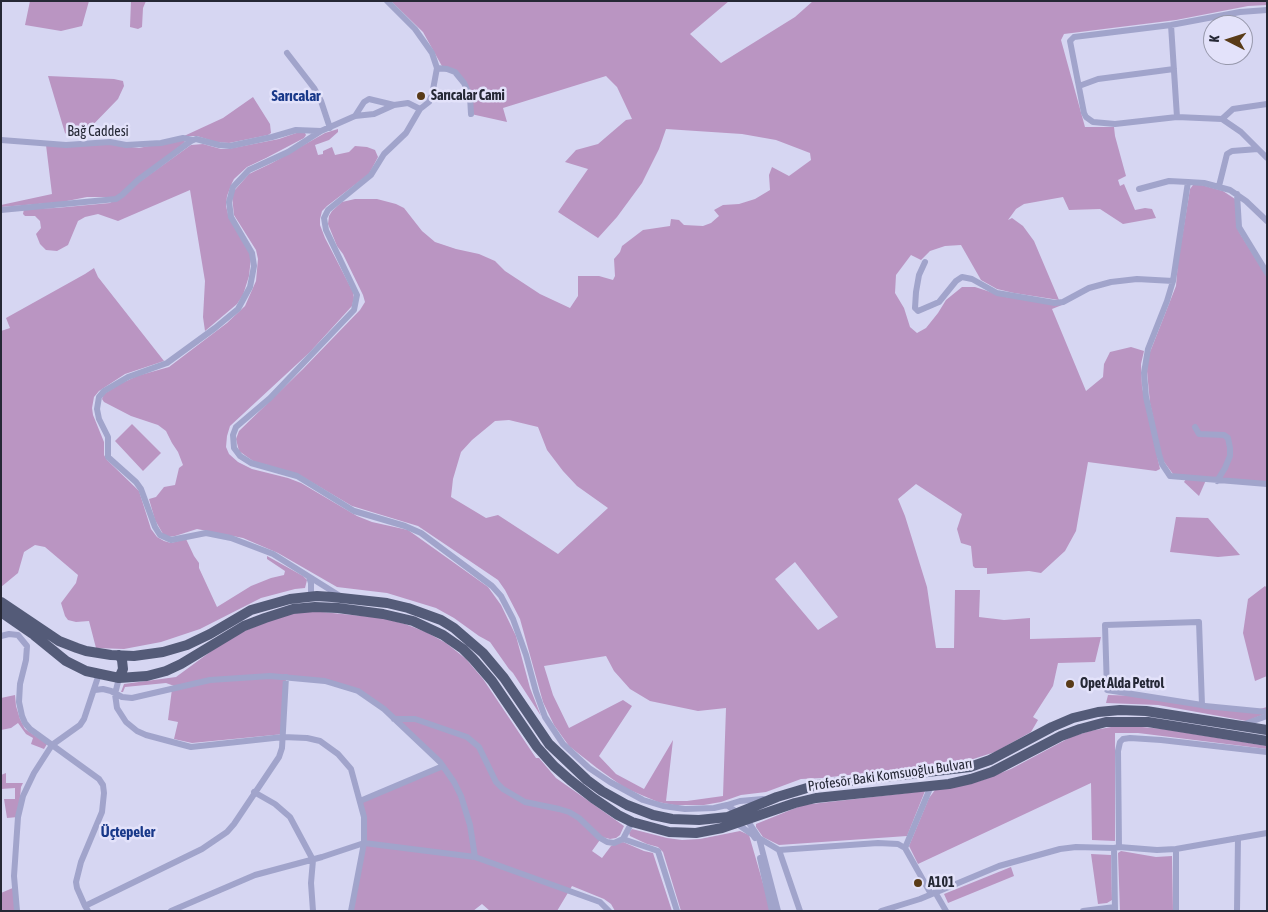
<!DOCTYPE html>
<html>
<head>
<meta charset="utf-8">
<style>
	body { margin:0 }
	#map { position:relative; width:1268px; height:912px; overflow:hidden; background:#d6d6f2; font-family:"Asap Condensed",sans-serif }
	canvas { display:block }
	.frame { position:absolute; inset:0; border:2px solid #252835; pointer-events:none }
	.north { position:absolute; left:1203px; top:15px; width:50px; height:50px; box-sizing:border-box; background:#e3e2fa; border:1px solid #9798ab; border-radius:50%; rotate:275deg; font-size:14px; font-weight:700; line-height:20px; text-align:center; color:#252835 }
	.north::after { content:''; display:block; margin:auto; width:18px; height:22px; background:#593b18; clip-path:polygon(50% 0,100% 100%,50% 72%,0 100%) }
</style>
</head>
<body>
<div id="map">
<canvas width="1268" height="912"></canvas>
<div class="frame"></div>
<div class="north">K</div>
</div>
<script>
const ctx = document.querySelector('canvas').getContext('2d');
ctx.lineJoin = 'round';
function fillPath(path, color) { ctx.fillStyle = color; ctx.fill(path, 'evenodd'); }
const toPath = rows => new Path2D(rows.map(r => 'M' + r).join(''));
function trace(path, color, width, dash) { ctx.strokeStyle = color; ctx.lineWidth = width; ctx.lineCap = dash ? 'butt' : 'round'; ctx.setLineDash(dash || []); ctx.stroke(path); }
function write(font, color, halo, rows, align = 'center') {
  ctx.font = font + ' "Asap Condensed",sans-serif'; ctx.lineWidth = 5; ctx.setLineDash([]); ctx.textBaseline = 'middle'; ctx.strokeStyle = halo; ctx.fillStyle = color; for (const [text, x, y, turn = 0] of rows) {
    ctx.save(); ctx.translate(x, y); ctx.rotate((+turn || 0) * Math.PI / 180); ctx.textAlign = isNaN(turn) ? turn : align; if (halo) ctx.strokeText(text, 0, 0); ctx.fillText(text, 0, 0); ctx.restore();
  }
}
const green = toPath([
	[30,1,89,1,82,26,61,31,25,25],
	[131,1,146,1,143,8,142,27,138,29,130,27],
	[391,1,729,1,690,34,721,63,795,17,813,1,1267,1,1267,5,1248,6,1176,20,1064,34,1061,40,1085,127,1114,127,1115,136,1126,176,1118,180,1120,186,1124,184,1135,210,1145,208,1152,209,1156,218,1123,224,1100,209,1069,210,1063,197,1024,204,1016,209,1008,220,1012,218,1023,226,1034,241,1059,300,1014,293,997,289,981,280,961,245,945,246,930,251,921,260,911,255,896,275,895,293,904,308,910,327,917,333,926,328,938,313,946,300,962,287,975,287,1006,297,1062,305,1052,309,1086,391,1103,377,1104,364,1110,352,1131,347,1144,351,1141,364,1142,387,1160,469,1156,471,1088,462,1076,531,1065,551,1041,573,1029,571,987,574,987,568,975,568,973,566,971,546,961,543,957,529,962,514,916,484,898,499,905,516,927,587,936,648,954,648,955,590,980,590,979,617,1004,620,1030,618,1030,639,1101,637,1095,662,1058,663,1053,686,1033,717,1038,720,1031,732,995,752,964,762,822,778,801,779,766,792,741,795,721,802,704,805,674,805,658,802,625,788,597,768,569,746,554,725,543,702,520,619,505,590,498,580,418,526,352,506,298,474,253,461,239,451,236,439,239,431,303,369,360,310,365,302,363,295,343,254,337,246,328,224,329,216,332,211,342,202,355,199,377,199,396,204,404,208,422,231,435,242,456,249,479,254,495,261,505,271,540,294,570,308,578,296,578,276,599,276,613,280,615,276,614,259,620,252,622,246,643,230,670,226,671,219,679,220,684,225,703,226,711,223,719,216,714,210,723,205,739,204,755,199,770,190,769,175,772,167,789,176,811,160,810,153,776,140,742,134,666,129,659,149,642,183,617,217,598,238,558,212,588,169,565,162,576,150,598,144,626,120,632,119,617,87,606,76,503,108,507,122,471,114,471,101,457,74,443,68,423,32],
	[509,420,538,427,547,450,563,471,577,486,608,508,558,554,498,515,486,518,451,497,453,479,461,452,472,440,495,421],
	[795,562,838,617,818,630,775,579],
	[606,656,614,671,630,689,650,701,698,711,726,708,723,796,687,801,666,801,673,740,644,789,616,774,599,756,632,706,623,700,569,728,553,695,544,666],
	[48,76,114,79,123,81,124,86,118,99,85,133,69,136,65,133],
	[253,97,270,124,271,133,268,135,229,143,216,142,197,136,184,136,223,118],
	[338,129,338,132,329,140,315,145,318,155,323,154,323,151,332,147,335,155,349,152,355,146,367,147,375,150,378,157,369,174,327,206,322,211,320,219,320,225,325,238,353,292,354,298,352,306,310,352,230,426,227,436,226,447,229,454,238,462,252,469,288,478,301,483,357,516,372,522,408,530,488,587,501,605,516,636,530,688,541,716,513,673,509,669,490,642,479,636,454,618,436,608,387,593,337,587,278,553,243,538,197,529,175,536,168,537,163,534,155,520,149,499,156,497,164,487,175,485,179,468,183,465,178,452,172,443,166,431,158,425,131,416,104,402,102,399,104,394,120,384,137,376,169,367,227,323,245,306,256,281,258,259,256,250,234,215,232,196,234,191,249,174,272,163,325,133],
	[302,131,305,133,306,135,304,138,266,158,247,167,234,179,232,183,227,196,226,206,228,214,249,251,251,258,249,276,243,295,237,304,205,331,203,317,205,281,190,190,118,221,98,214,85,217,78,221,68,245,57,251,46,250,40,244,36,234,41,228,40,221,35,216,25,216,23,214,24,209,56,208,110,203,191,145,203,144,221,149,228,149,279,139],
	[183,139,185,142,116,197,87,197,62,202,1,207,1,205,52,194,46,145,102,143,139,148],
	[1198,184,1223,191,1235,199,1239,232,1267,277,1267,484,1206,480,1199,496,1184,482,1186,479,1173,474,1162,459,1150,403,1147,371,1148,357,1154,342,1176,286,1178,262,1190,189,1193,185],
	[94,268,98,277,164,361,125,374,99,391,94,397,92,408,93,415,104,442,104,455,107,460,139,491,151,529,157,537,164,541,171,543,186,539,194,556,199,563,199,568,217,607,251,586,271,578,284,575,285,571,267,559,267,556,303,576,307,580,305,588,295,589,261,598,200,629,161,642,124,649,96,648,89,621,76,622,68,620,65,616,61,603,76,583,78,575,45,547,35,545,24,552,18,573,1,587,1,331,10,328,6,318,85,274],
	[132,424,161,453,143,471,115,441],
	[1176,517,1208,518,1240,555,1218,557,1170,552],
	[1265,586,1267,588,1267,676,1255,681,1243,633,1248,599],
	[302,612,322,612,382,618,405,624,426,632,446,643,466,659,483,679,536,758,539,758,556,778,624,826,620,835,616,838,610,839,602,837,592,851,602,858,611,846,623,842,644,851,653,853,672,911,615,911,611,904,604,899,572,886,557,911,490,911,482,904,473,911,351,911,364,843,360,801,443,766,394,719,348,686,286,677,284,734,192,743,174,739,178,722,168,720,172,689,177,687,166,683,125,687,123,692,121,692,124,684,176,677,221,644,242,632,281,616],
	[15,695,16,706,20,719,25,729,47,744,44,749,31,744,33,738,26,734,18,723,11,728,1,730,1,698],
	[1108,695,1141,696,1249,712,1267,707,1267,713,1247,721,1241,720,1158,705,1106,703],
	[1111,727,1142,727,1163,729,1267,746,1267,749,1138,733,1115,733,1115,841,1092,840,1091,783,918,864,909,846,929,798,935,790,980,781,1011,769,1071,737,1090,731],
	[6,773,6,783,23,783,21,787,18,817,7,818,4,799,15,799,15,788,1,789,1,775],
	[925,791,907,836,779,845,763,837,756,827,756,824,803,805],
	[632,829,667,838,682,840,700,839,740,831,749,835,771,911,681,911,663,852,658,847,647,844,630,836,629,833],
	[1121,851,1156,857,1172,856,1173,911,1120,911,1118,853],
	[1091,854,1111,855,1112,900,1107,903,1098,904],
	[1011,867,1014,876,948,903,944,894],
	[15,887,17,911,1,911,1,893]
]);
const street = toPath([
	[1171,25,1177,117],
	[287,53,314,88,321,101,330,128],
	[437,68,447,69,455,72,464,83,470,96,471,114],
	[1079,86,1098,79,1174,69],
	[420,109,406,133,384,154,371,175,328,210,324,218,326,230,357,295,354,310,270,398,236,427,233,435,234,448,240,456,251,463,297,476,354,511,405,526,421,533,492,586,501,596,513,619,526,655,536,692,545,717,563,744,589,768,610,782,643,800,663,806,685,809,714,808,727,805,747,820,759,838,778,911],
	[355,116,364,102,369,99,394,105,408,103,420,109,429,102,432,95,437,68,432,53,415,29,387,1],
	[1222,119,1177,117,1115,124,1093,122,1086,117,1084,113,1070,41,1074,37,1171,25,1240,12,1267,10],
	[321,131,288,152,249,170,233,187,229,202,231,217,252,253,254,266,250,287,238,309,215,328,167,363,128,377,104,391,99,397,97,409,99,419,108,437,108,457,136,482,141,489,155,527,160,535,171,540,206,533,231,538,273,554,340,596],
	[1,140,66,145,110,142,126,145,161,143,183,138,193,140],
	[1258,149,1267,158],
	[1219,186,1227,154,1232,151,1258,149,1241,132,1222,119,1233,109,1267,104],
	[1139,189,1169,181,1188,182],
	[1237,194,1239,227,1267,273],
	[1,210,116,199,122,195,138,180,191,141,196,139,219,145,230,146,272,137,296,130,321,131,355,116,374,114,394,105],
	[1267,221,1246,201,1230,190,1204,183,1188,182,1173,281,1167,301,1148,349,1144,373,1146,397,1159,454,1162,464,1170,476,1267,484],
	[925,262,919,275,916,292,915,308,918,311,939,302,956,281,962,277,972,279,997,293,1055,303,1063,302,1089,288,1111,282,1137,279,1173,281],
	[1195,427,1199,434,1224,435,1228,438,1230,448,1230,456,1225,468,1217,481],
	[309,577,311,583,311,597],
	[1,636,9,634,18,635,27,646,26,660,20,684,19,702,22,716,25,723,30,729,99,779,103,785,104,793,102,812,81,862,76,882,77,888,85,906],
	[119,678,115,694,117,708,126,722,137,731,146,735,191,747,283,737,307,738,320,741,338,754,351,769,364,817,364,843,322,857,255,875,171,911],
	[95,690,103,689,111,691,122,697,132,698,210,680,270,676,325,681,358,691,384,709,440,762,454,782,461,796,470,825,475,857],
	[1202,705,1199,622,1105,625,1107,690,1202,705,1205,706,1267,712],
	[394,719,415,719,467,737,479,747,496,782,503,789,525,802,559,809,569,812,579,818,600,838,607,842,614,843,623,839,632,822],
	[1242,725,1267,716],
	[254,792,275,804,290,817,313,860,311,883,313,911],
	[360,801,443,766],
	[727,805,740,801,763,799],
	[736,823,753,835,755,838],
	[759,838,779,850],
	[623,839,658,851,677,911],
	[1119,847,1118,751,1120,742,1123,739,1130,738,1161,740,1267,752],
	[905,848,931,786],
	[1114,848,1115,911],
	[760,858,772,911],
	[935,892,946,911],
	[17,911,14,876,18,817,23,796,34,773,52,745,80,725,84,719,99,674],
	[88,911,85,906,202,849,227,832,234,824,279,757,282,748,286,677],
	[351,911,364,843,475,857,600,902,609,911],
	[800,911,779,850,878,843,898,844,905,848,931,894],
	[881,911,920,899,999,866,1060,849,1076,847,1114,848,1119,847,1157,850,1176,849],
	[1083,911,1115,907],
	[1176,911,1176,849,1267,833],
	[1237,911,1238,838]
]);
const primary = toPath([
	[1,602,59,641,77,648,86,651,111,655,134,656,163,652,187,645,210,634,251,610,290,599,317,596,332,597,387,603,408,608,441,620,454,628,483,653,504,678,549,744,587,780,602,791,627,805,653,815,672,819,699,820,728,817,777,797,817,785,970,767,990,760,1052,727,1073,718,1098,712,1120,710,1146,711,1267,730],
	[1,612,34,635,66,661,86,671,119,678,147,676,166,671,181,664,244,626,265,618,293,609,315,607,338,608,383,614,413,621,443,635,463,649,473,659,492,681,537,747,554,766,570,780,593,798,618,815,632,822,669,832,696,833,722,828,795,803,816,798,949,784,971,779,992,772,1061,736,1080,729,1106,722,1148,722,1267,741],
	[119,678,123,669,122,660,119,655]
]);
const markers = [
	[421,96,5,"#593b18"],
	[1070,684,5,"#593b18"],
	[918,883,5,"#593b18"]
];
const poiNames = [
	["Sarıcalar Cami",431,96],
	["Opet Alda Petrol",1080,684],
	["A101",928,883]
];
const streetNames = [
	["Bağ Caddesi",98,132],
	["Profesör Baki Komsuoğlu Bulvarı",890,775,-8]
];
const neighbourhoodNames = [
	["Sarıcalar",296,96],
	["Üçtepeler",128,832]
];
fillPath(green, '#ba95c2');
trace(street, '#a1a4cb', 6);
trace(primary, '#545b78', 10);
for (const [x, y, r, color] of markers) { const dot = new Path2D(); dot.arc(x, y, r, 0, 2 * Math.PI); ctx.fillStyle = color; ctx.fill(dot); trace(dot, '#e3e2fa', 2); }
write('bold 14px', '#252835', '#e3e2fa', poiNames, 'left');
write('14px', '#252835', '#e3e2fa', streetNames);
write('bold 15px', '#183889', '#e3e2fa', neighbourhoodNames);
</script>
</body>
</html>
